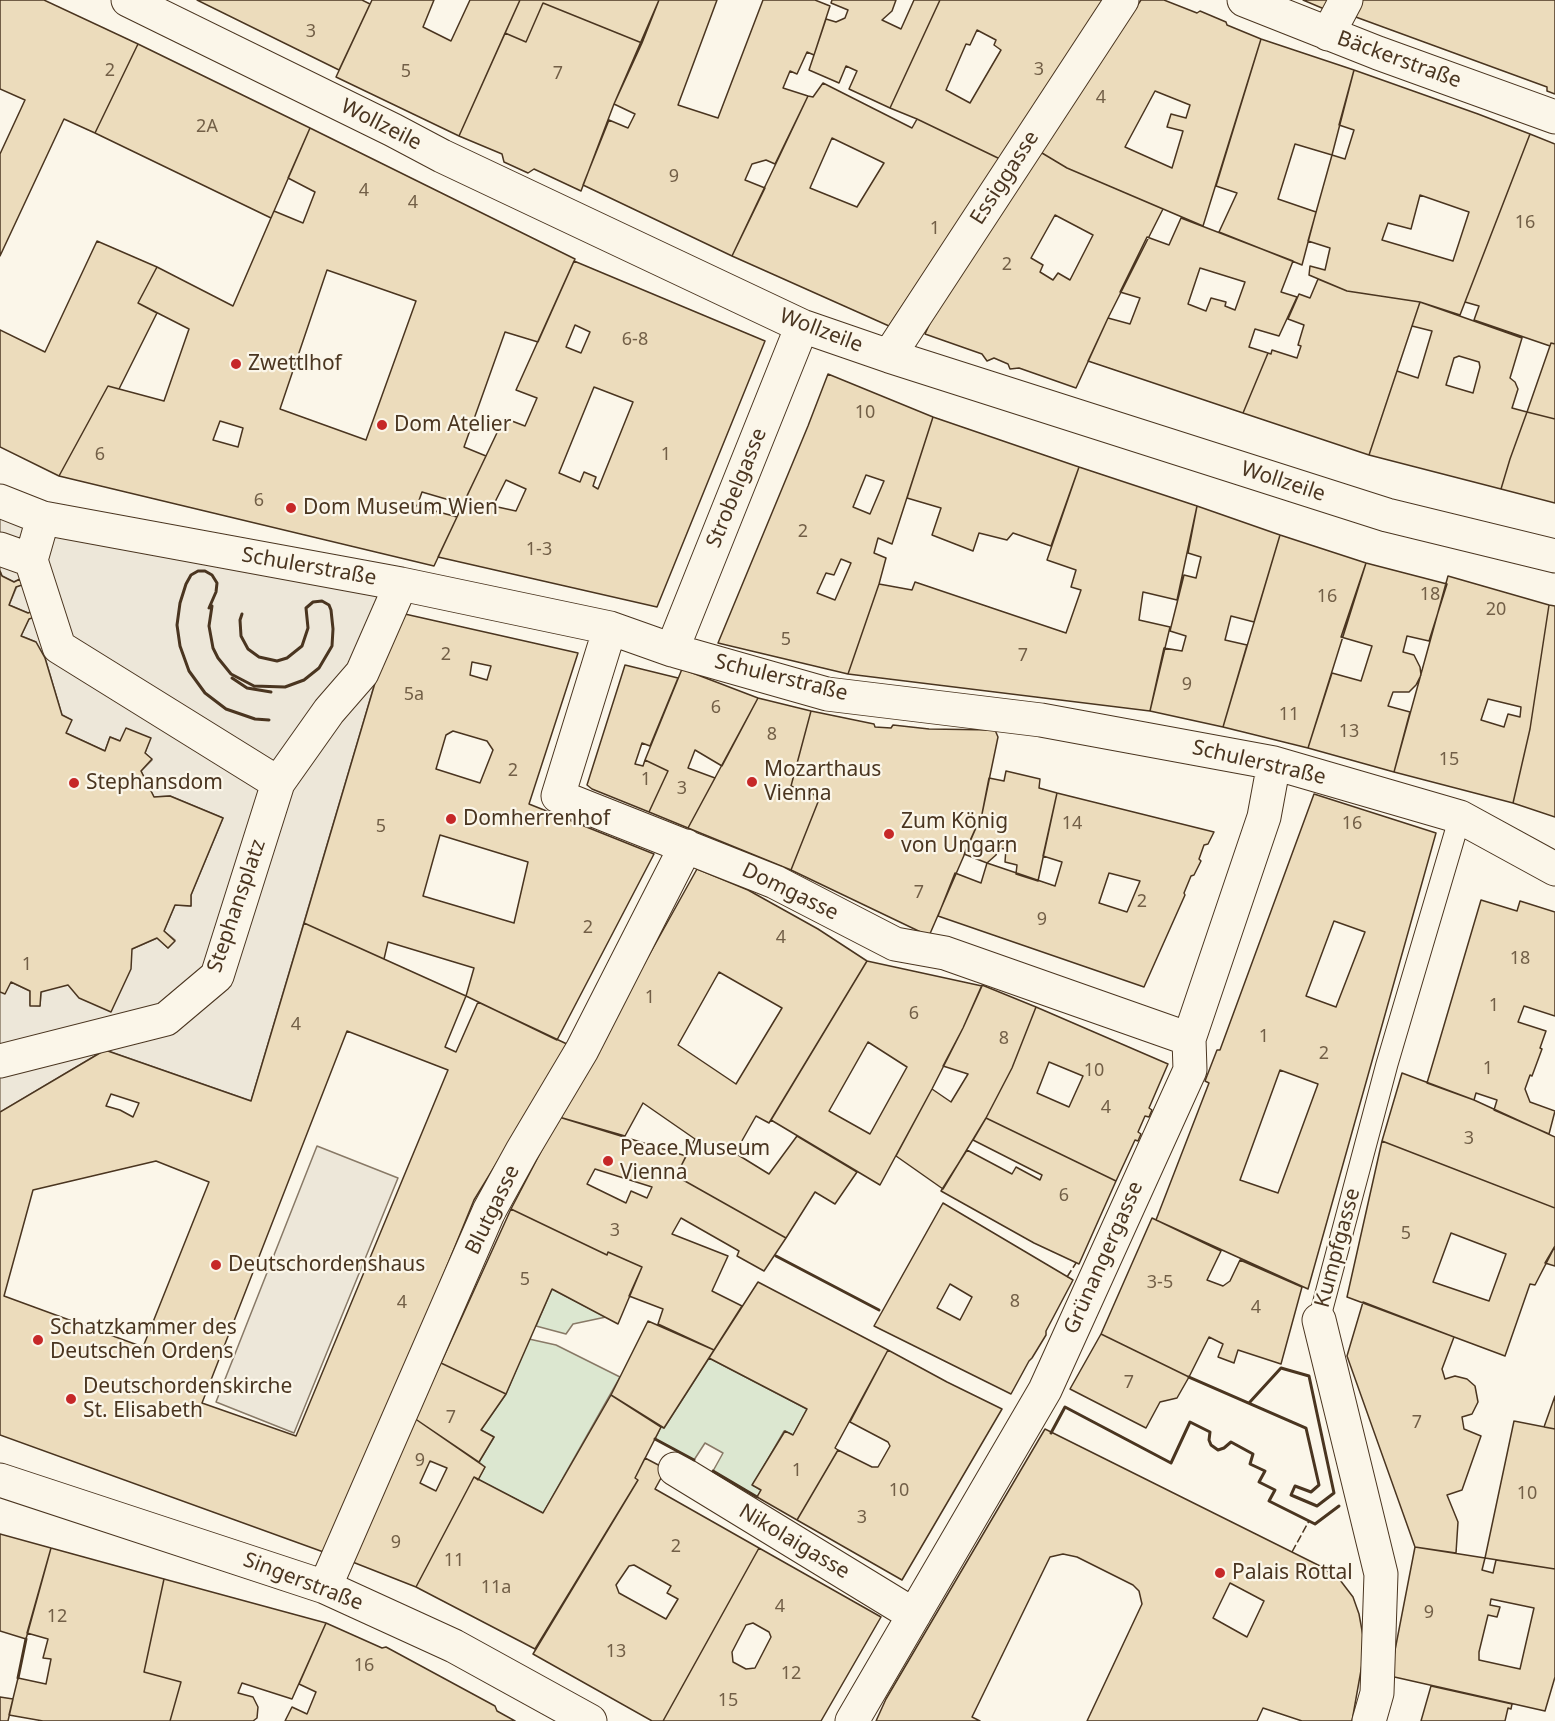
<!DOCTYPE html>
<html>
<head>
<meta charset="utf-8">
<style>
	body { margin:0 }
	canvas { display:block; background:#fbf6e9 }
</style>
</head>
<body>
<canvas width="1555" height="1721"></canvas>
<script>
const ctx = document.querySelector('canvas').getContext('2d');
ctx.lineJoin = 'round';
function fillPath(path, color) { ctx.fillStyle = color; ctx.fill(path, 'evenodd'); }
const toPath = rows => new Path2D(rows.map(r => 'M' + r).join(''));
function trace(path, color, width, dash) { ctx.strokeStyle = color; ctx.lineWidth = width; ctx.lineCap = dash ? 'butt' : 'round'; ctx.setLineDash(dash || []); ctx.stroke(path); }
function write(font, color, halo, rows, align = 'center') {
  ctx.font = font + ' "Noto Sans",sans-serif'; ctx.lineWidth = 4.5; ctx.setLineDash([]); ctx.textBaseline = 'middle'; ctx.strokeStyle = halo; ctx.fillStyle = color; for (const [text, x, y, turn = 0] of rows) {
    ctx.save(); ctx.translate(x, y); ctx.rotate((+turn || 0) * Math.PI / 180); ctx.textAlign = isNaN(turn) ? turn : align; if (halo) ctx.strokeText(text, 0, 0); ctx.fillText(text, 0, 0); ctx.restore();
  }
}
const green = toPath([
	[552,1289,606,1317,573,1324,566,1334,536,1326,552,1289],
	[529,1339,556,1345,620,1377,543,1513,478,1480,485,1467,479,1462,494,1437,481,1430,506,1394,529,1339],
	[709,1358,807,1409,793,1435,784,1431,753,1485,761,1490,757,1497,713,1471,723,1453,705,1443,694,1460,655,1439,661,1427,664,1428,709,1358]
]);
const parking = toPath([
	[0,501,401,584,396,612,251,1101,105,1050,0,1112,0,992,11,982,30,991,30,1005,40,1006,41,992,132,949,157,938,168,948,175,940,164,931,175,905,191,906,191,895,223,818,170,796,154,797,141,771,152,760,145,753,150,738,120,741,110,737,105,751,66,733,71,720,62,715,45,658,36,642,21,636,29,619,28,613,9,605,20,579,14,582,2,576,0,571,0,501],
	[317,1146,398,1178,294,1433,216,1402,317,1146]
]);
const building = toPath([
	[0,0,44,0,138,44,95,133,64,119,0,256,0,154,25,100,0,89,0,0],
	[197,0,362,0,370,4,339,70,197,0],
	[372,0,434,0,423,27,451,41,470,0,520,0,459,136,336,77,372,0],
	[520,0,659,0,642,43,543,3,526,42,505,33,520,0],
	[659,0,717,0,678,105,718,118,763,0,815,0,830,6,814,55,807,52,797,74,790,71,783,88,808,96,775,164,766,160,752,164,745,180,765,188,732,256,583,185,609,120,628,128,635,114,614,104,659,0],
	[832,0,896,0,892,11,882,20,901,29,914,0,940,0,890,108,849,89,857,71,846,66,839,83,809,70,826,19,836,22,845,18,848,10,831,3,832,0],
	[940,0,1105,0,1000,159,917,119,890,108,940,0],
	[977,30,996,40,994,45,1001,50,970,103,946,90,966,44,970,45,977,30],
	[1141,0,1164,0,1197,13,1200,11,1226,22,1227,25,1261,39,1203,226,1067,168,1037,150,1141,0],
	[1155,91,1190,105,1186,118,1171,114,1167,127,1183,131,1172,168,1125,147,1155,91],
	[1303,0,1334,0,1329,11,1303,0],
	[1361,0,1555,0,1555,94,1547,91,1547,87,1353,16,1361,0],
	[543,3,642,43,614,104,581,191,534,169,528,173,504,162,502,154,459,136,505,33,526,42,543,3],
	[1261,39,1354,70,1332,155,1295,144,1278,199,1316,212,1302,265,1219,232,1237,193,1216,186,1261,39],
	[138,44,310,128,271,218,95,133,138,44],
	[1354,70,1478,114,1530,134,1460,315,1420,302,1347,291,1309,275,1310,266,1325,270,1330,248,1308,241,1332,155,1345,159,1354,130,1339,125,1354,70],
	[1420,195,1469,212,1453,261,1382,240,1388,223,1411,229,1420,195],
	[823,83,912,128,917,119,1000,159,889,326,732,256,808,96,813,97,823,83],
	[832,138,884,163,857,207,810,188,832,138],
	[310,128,575,259,538,342,505,332,464,447,486,456,463,504,422,492,417,506,457,517,434,566,59,476,108,386,164,401,189,329,138,303,157,267,233,306,274,211,303,223,315,192,288,178,310,128],
	[327,270,416,301,366,440,280,409,327,270],
	[220,421,243,428,238,447,213,440,220,421],
	[1530,134,1555,144,1555,344,1551,343,1550,346,1474,320,1479,306,1465,302,1530,134],
	[1037,150,1067,168,1163,209,1108,318,1076,388,1019,368,1010,369,1008,364,994,358,987,361,982,354,925,334,954,271,1037,150],
	[1055,215,1093,235,1070,280,1058,273,1053,280,1040,272,1043,265,1031,258,1055,215],
	[1181,218,1293,261,1281,292,1297,297,1279,336,1255,329,1249,347,1268,353,1243,413,1088,361,1108,318,1130,324,1140,298,1120,292,1147,237,1169,245,1181,218],
	[1200,268,1245,282,1235,310,1225,306,1226,302,1211,298,1206,311,1188,304,1200,268],
	[97,241,157,267,138,303,157,313,119,389,108,386,59,476,0,447,0,330,45,352,97,241],
	[574,261,765,341,657,607,438,557,504,418,525,426,537,398,516,390,574,261],
	[575,325,590,332,581,353,566,347,575,325],
	[594,387,633,402,598,489,593,486,596,477,584,472,580,482,559,473,594,387],
	[506,480,526,489,516,511,493,506,506,480],
	[1318,279,1347,291,1420,302,1369,455,1243,413,1268,353,1271,354,1272,350,1297,358,1301,346,1298,345,1304,325,1288,319,1299,294,1310,298,1318,279],
	[1420,302,1522,338,1510,378,1515,382,1518,389,1512,408,1527,412,1510,459,1501,489,1369,455,1397,371,1418,378,1432,331,1412,326,1420,302],
	[1459,356,1479,362,1480,367,1473,393,1446,385,1454,358,1459,356],
	[1551,343,1555,344,1555,419,1527,412,1551,343],
	[828,374,933,417,892,544,878,538,874,553,886,558,879,584,848,674,718,643,808,426,828,374],
	[866,475,884,481,870,514,853,507,866,475],
	[841,559,851,563,835,600,817,593,826,573,834,575,841,559],
	[1527,412,1555,419,1555,503,1501,489,1510,459,1527,412],
	[933,417,1079,467,1051,546,1013,533,1007,540,979,533,973,551,932,535,941,508,907,498,933,417],
	[1079,467,1197,506,1177,600,1143,592,1139,620,1170,627,1150,711,848,674,879,584,912,590,915,582,1066,633,1081,590,1071,587,1076,570,1047,560,1079,467],
	[1197,506,1280,535,1254,622,1231,616,1225,640,1247,645,1223,727,1150,711,1164,648,1182,651,1186,636,1170,631,1184,575,1196,578,1201,557,1188,553,1197,506],
	[1280,535,1366,563,1308,748,1223,727,1280,535],
	[1366,563,1447,584,1429,641,1407,636,1403,652,1414,655,1420,667,1421,675,1416,685,1409,692,1393,692,1388,706,1410,712,1394,772,1308,748,1332,673,1361,681,1372,646,1341,637,1366,563],
	[0,571,2,576,14,582,20,579,22,585,16,587,9,605,28,613,33,611,35,617,29,619,21,636,36,642,45,658,62,715,72,720,66,733,105,751,110,737,120,741,126,728,151,738,145,753,152,759,141,771,154,797,170,796,223,818,191,895,191,906,175,905,164,931,175,941,168,948,157,938,132,949,131,969,111,1012,79,998,68,985,41,992,40,1006,30,1006,30,991,11,982,5,994,0,992,0,571],
	[1448,576,1549,605,1530,729,1513,803,1394,772,1448,576],
	[1488,699,1521,707,1520,717,1508,714,1504,727,1481,720,1488,699],
	[1549,605,1555,606,1555,817,1513,803,1530,729,1549,605],
	[396,612,578,653,529,804,654,854,557,1040,466,996,474,968,388,942,384,959,304,923,396,612],
	[472,662,491,666,487,680,470,675,472,662],
	[453,731,487,741,493,750,480,783,436,769,446,735,453,731],
	[440,835,528,862,514,923,423,896,440,835],
	[625,665,678,678,650,746,642,743,635,764,643,766,645,760,668,771,649,812,592,789,587,785,625,665],
	[682,669,758,698,722,766,695,750,688,768,715,778,688,828,649,812,668,771,645,760,682,669],
	[758,698,811,711,791,786,820,797,791,870,688,828,758,698],
	[811,711,874,724,875,727,891,728,893,725,929,729,995,730,998,737,982,814,929,936,791,870,820,797,791,786,811,711],
	[1006,771,1040,779,1039,788,1057,793,1038,881,1016,874,1017,865,1005,862,1006,849,998,848,996,855,987,863,964,854,982,814,989,778,1004,781,1006,771],
	[1057,793,1214,832,1208,844,1204,845,1199,859,1201,861,1194,875,1191,876,1184,893,1185,895,1144,987,938,916,955,873,981,883,987,863,1055,886,1062,862,1043,856,1057,793],
	[1109,873,1140,881,1127,912,1099,903,1109,873],
	[1314,794,1436,833,1308,1289,1156,1220,1209,1083,1205,1081,1217,1050,1220,1050,1314,794],
	[1334,921,1365,932,1336,1007,1306,996,1334,921],
	[1280,1070,1318,1084,1278,1193,1240,1180,1280,1070],
	[697,869,748,890,818,929,867,961,769,1123,756,1116,735,1153,769,1174,797,1136,857,1172,835,1204,815,1192,786,1238,676,1176,695,1139,643,1103,625,1136,559,1117,697,869],
	[719,972,782,1008,736,1084,678,1045,719,972],
	[1481,900,1517,911,1520,901,1555,912,1555,1016,1524,1006,1518,1022,1546,1031,1540,1048,1542,1049,1532,1076,1530,1075,1525,1089,1530,1102,1555,1111,1549,1134,1494,1110,1497,1100,1476,1093,1474,1100,1427,1083,1481,900],
	[304,923,466,996,445,1047,456,1052,478,1002,569,1045,474,1200,329,1554,0,1435,0,1112,105,1050,251,1101,304,923],
	[347,1031,448,1070,296,1436,202,1403,347,1031],
	[111,1094,139,1103,133,1117,120,1110,106,1106,111,1094],
	[156,1161,209,1182,143,1347,4,1296,33,1190,156,1161],
	[867,961,982,986,963,1028,932,1089,880,1185,771,1120,867,961],
	[868,1042,907,1067,870,1134,829,1111,868,1042],
	[982,985,1036,1007,1012,1068,986,1118,943,1189,896,1156,932,1089,951,1102,968,1074,943,1066,963,1028,982,985],
	[1036,1007,1168,1064,1149,1108,1152,1110,1149,1117,1145,1116,1138,1132,1141,1134,1138,1141,1135,1140,1116,1181,986,1118,1012,1068,1036,1007],
	[1049,1062,1083,1076,1069,1107,1037,1093,1049,1062],
	[1402,1073,1474,1100,1555,1137,1555,1208,1382,1141,1402,1073],
	[559,1117,686,1156,676,1176,786,1238,764,1271,737,1256,739,1251,681,1218,672,1234,728,1256,712,1291,742,1306,714,1350,658,1324,663,1309,629,1296,642,1267,608,1252,607,1255,511,1209,559,1117],
	[595,1169,652,1187,647,1198,631,1191,626,1203,587,1184,595,1169],
	[986,1118,1116,1181,1079,1264,1034,1243,941,1191,967,1150,1012,1174,1016,1167,1040,1180,1042,1175,973,1140,986,1118],
	[1382,1141,1555,1208,1555,1246,1535,1285,1530,1284,1505,1356,1347,1297,1382,1141],
	[1451,1233,1506,1254,1489,1301,1433,1282,1451,1233],
	[943,1203,1073,1280,1046,1331,1046,1335,1032,1358,1029,1361,1011,1394,874,1326,943,1203],
	[950,1284,972,1297,960,1320,937,1308,950,1284],
	[511,1209,607,1255,608,1252,642,1267,618,1324,552,1289,506,1394,441,1363,511,1209],
	[1152,1218,1221,1251,1207,1280,1223,1286,1230,1281,1240,1260,1302,1287,1281,1364,1238,1350,1234,1363,1218,1357,1223,1344,1209,1337,1189,1377,1101,1334,1152,1218],
	[1555,1246,1555,1266,1545,1263,1555,1246],
	[758,1282,888,1350,835,1448,838,1450,797,1520,757,1497,761,1490,752,1485,785,1431,793,1435,807,1409,709,1358,758,1282],
	[1363,1302,1454,1337,1442,1369,1445,1379,1455,1376,1467,1379,1475,1386,1478,1402,1472,1414,1462,1417,1464,1429,1481,1436,1462,1490,1447,1495,1458,1522,1456,1553,1415,1547,1347,1356,1363,1302],
	[648,1321,714,1350,664,1428,611,1395,648,1321],
	[1101,1334,1189,1377,1177,1398,1160,1402,1146,1428,1070,1389,1101,1334],
	[888,1350,947,1382,1002,1409,902,1580,797,1520,838,1450,872,1467,878,1467,890,1446,888,1442,850,1422,888,1350],
	[441,1363,506,1394,481,1430,494,1437,479,1462,414,1418,441,1363],
	[611,1395,661,1427,635,1478,638,1480,535,1649,416,1587,474,1477,543,1513,611,1395],
	[1555,1396,1555,1429,1544,1427,1555,1396],
	[414,1418,485,1467,478,1480,474,1477,416,1587,350,1561,414,1418],
	[430,1461,447,1468,436,1491,420,1483,430,1461],
	[1514,1421,1555,1429,1555,1569,1485,1558,1514,1421],
	[1045,1429,1320,1566,1340,1580,1353,1597,1359,1614,1363,1636,1363,1659,1352,1721,1302,1721,1263,1708,1257,1721,1087,1721,1142,1604,1139,1591,1133,1585,1077,1557,1063,1554,1050,1557,972,1717,980,1721,876,1721,886,1699,1045,1429],
	[1230,1583,1264,1601,1247,1637,1213,1618,1230,1583],
	[645,1458,666,1469,655,1489,759,1548,663,1721,652,1721,533,1654,638,1480,635,1478,645,1458],
	[634,1565,671,1586,667,1593,678,1599,666,1619,619,1593,616,1585,629,1566,634,1565],
	[0,1534,51,1548,26,1639,0,1631,0,1534],
	[1415,1547,1485,1558,1482,1570,1493,1573,1496,1560,1555,1569,1555,1677,1545,1711,1390,1676,1415,1547],
	[1491,1599,1534,1608,1520,1669,1479,1660,1479,1652,1488,1615,1497,1617,1500,1607,1490,1605,1491,1599],
	[51,1548,164,1579,144,1672,181,1682,170,1721,43,1721,9,1715,18,1678,46,1684,51,1659,43,1658,48,1639,27,1633,51,1548],
	[759,1548,881,1617,821,1721,663,1721,759,1548],
	[753,1623,769,1632,771,1637,755,1668,746,1669,733,1662,732,1652,746,1625,753,1623],
	[164,1579,326,1623,292,1699,242,1683,238,1693,253,1697,258,1707,257,1718,253,1721,170,1721,181,1682,144,1672,164,1579],
	[326,1623,382,1648,386,1647,495,1706,497,1711,515,1721,285,1721,292,1707,307,1714,316,1692,299,1684,326,1623],
	[1431,1686,1512,1704,1511,1709,1508,1708,1505,1721,1421,1721,1431,1686],
	[0,1697,13,1699,8,1721,0,1721,0,1697]
]);
const lane = toPath([
	[1319,1320,1387,1064,1460,817]
]);
const street = toPath([
	[128,0,393,130,442,156,802,326,889,356,1387,515,1555,556],
	[1244,0,1378,53,1555,117],
	[1328,34,1346,0],
	[889,356,1122,0],
	[0,501,43,518,401,584,610,628,672,650,827,694,1041,720,1274,763,1460,817,1555,869],
	[0,549,31,560],
	[610,628,558,796,775,882,895,944,945,953,1189,1039],
	[672,650,802,326],
	[278,783,329,711,362,673,401,584],
	[0,1061,166,1019,217,976,278,783,59,647,31,560,43,518],
	[1319,1320,1381,1574,1377,1693,1369,1721],
	[675,1469,914,1615],
	[0,1480,325,1587,454,1646,590,1721],
	[325,1587,489,1211,522,1151,582,1050,686,846],
	[852,1721,1045,1390,1190,1070,1189,1039,1264,817,1274,763]
]);
const fence = toPath([
	[1067,1277,1076,1263],
	[1292,1552,1309,1521]
]);
const wall = toPath([
	[212,606,209,626,213,648,218,658,231,674,254,686,285,687,304,680,319,668,332,646,333,629,331,610,329,605,322,601,313,602,306,608,308,628,302,646,287,658,277,661,259,657,248,649,241,636,240,620,242,614],
	[209,608,216,592,217,583,212,575,205,571,198,571,191,575,186,584,180,603,177,625,180,646,189,671,205,693,226,709,255,719,269,720],
	[232,678,247,688,271,692],
	[776,1256,879,1310],
	[1189,1377,1306,1428,1319,1485,1311,1492,1295,1486,1291,1495,1317,1506,1334,1493,1309,1376,1281,1368,1249,1403],
	[1051,1433,1065,1407,1171,1463,1190,1422,1210,1432,1209,1440,1211,1445,1218,1450,1224,1448,1231,1442,1253,1454,1250,1464,1265,1471,1259,1482,1275,1490,1269,1501,1315,1524,1339,1506],
	[655,1439,694,1460],
	[713,1471,757,1497],
	[18,1678,26,1639]
]);
const markers = [
	[236,364,6,"#c62828"],
	[382,425,6,"#c62828"],
	[291,508,6,"#c62828"],
	[752,782,6,"#c62828"],
	[74,783,6,"#c62828"],
	[451,819,6,"#c62828"],
	[889,834,6,"#c62828"],
	[608,1161,6,"#c62828"],
	[216,1265,6,"#c62828"],
	[38,1340,6,"#c62828"],
	[71,1399,6,"#c62828"],
	[1220,1573,6,"#c62828"]
];
const numberNames = [
	["3",311,32],
	["3",1039,70],
	["2",110,71],
	["5",406,72],
	["7",558,74],
	["4",1101,98],
	["2A",207,127],
	["9",674,177],
	["4",364,191],
	["4",413,203],
	["16",1525,223],
	["1",935,229],
	["2",1007,265],
	["6-8",635,340],
	["10",865,413],
	["6",100,455],
	["1",666,455],
	["6",259,501],
	["2",803,532],
	["1-3",539,550],
	["18",1430,595],
	["16",1327,597],
	["20",1496,610],
	["5",786,640],
	["2",446,655],
	["7",1023,656],
	["9",1187,685],
	["5a",414,695],
	["6",716,708],
	["11",1289,715],
	["13",1349,732],
	["8",772,735],
	["15",1449,760],
	["2",513,771],
	["1",646,780],
	["3",682,789],
	["14",1072,824],
	["16",1352,824],
	["5",381,827],
	["7",919,893],
	["2",1142,902],
	["9",1042,920],
	["2",588,928],
	["4",781,938],
	["18",1520,959],
	["1",27,965],
	["1",650,998],
	["1",1494,1006],
	["6",914,1014],
	["4",296,1025],
	["1",1264,1037],
	["8",1004,1039],
	["2",1324,1054],
	["1",1488,1069],
	["10",1094,1071],
	["4",1106,1108],
	["3",1469,1139],
	["6",1064,1196],
	["3",615,1231],
	["5",1406,1234],
	["5",525,1280],
	["3-5",1160,1283],
	["8",1015,1302],
	["4",402,1303],
	["4",1256,1308],
	["7",1129,1383],
	["7",451,1418],
	["7",1417,1423],
	["9",420,1461],
	["1",797,1471],
	["10",899,1491],
	["10",1527,1494],
	["3",862,1518],
	["9",396,1543],
	["2",676,1547],
	["11",454,1561],
	["11a",496,1588],
	["4",780,1607],
	["9",1429,1613],
	["12",57,1617],
	["13",616,1652],
	["16",364,1666],
	["12",791,1674],
	["15",728,1701]
];
const streetNames = [
	["Bäckerstraße",1399,60,20],
	["Wollzeile",381,125,27],
	["Essiggasse",1005,178,-57],
	["Wollzeile",821,331,21],
	["Wollzeile",1283,482,18],
	["Strobelgasse",737,488,-68],
	["Schulerstraße",309,567,10],
	["Schulerstraße",781,678,14],
	["Schulerstraße",1259,763,13],
	["Domgasse",790,892,26],
	["Stephansplatz",237,906,-71],
	["Blutgasse",493,1210,-64],
	["Kumpfgasse",1338,1248,-75],
	["Grünangergasse",1104,1258,-66],
	["Nikolaigasse",794,1542,31],
	["Singerstraße",303,1582,21]
];
const poiNames = [
	["Zwettlhof",248,364],
	["Dom Atelier",394,425],
	["Dom Museum Wien",303,508],
	["Mozarthaus",764,770],
	["Vienna",764,794],
	["Stephansdom",86,783],
	["Domherrenhof",463,819],
	["Zum König",901,822],
	["von Ungarn",901,846],
	["Peace Museum",620,1149],
	["Vienna",620,1173],
	["Deutschordenshaus",228,1265],
	["Schatzkammer des",50,1328],
	["Deutschen Ordens",50,1352],
	["Deutschordenskirche",83,1387],
	["St. Elisabeth",83,1411],
	["Palais Rottal",1232,1573]
];
fillPath(green, '#dce7d0');
trace(green, '#887966', 1.5);
fillPath(parking, '#ede7d9');
trace(parking, '#887966', 1.5);
fillPath(building, '#ecdcbc');
trace(building, '#4a3520', 1.5);
trace(lane, '#4a3520', 23);
trace(street, '#4a3520', 35);
trace(lane, '#fbf6e9', 21);
trace(street, '#fbf6e9', 33);
trace(fence, '#4a3520', 1.5, [8, 3]);
trace(wall, '#4a3520', 3);
for (const [x, y, r, color] of markers) { const dot = new Path2D(); dot.arc(x, y, r, 0, 2 * Math.PI); ctx.fillStyle = color; ctx.fill(dot); trace(dot, '#fbf6e9', 2); }
write('18px', '#725f47', null, numberNames);
write('21px', '#4a3520', '#fbf6e9', streetNames);
write('21px', '#4a3520', '#fbf6e9', poiNames, 'left');
</script>
</body>
</html>
